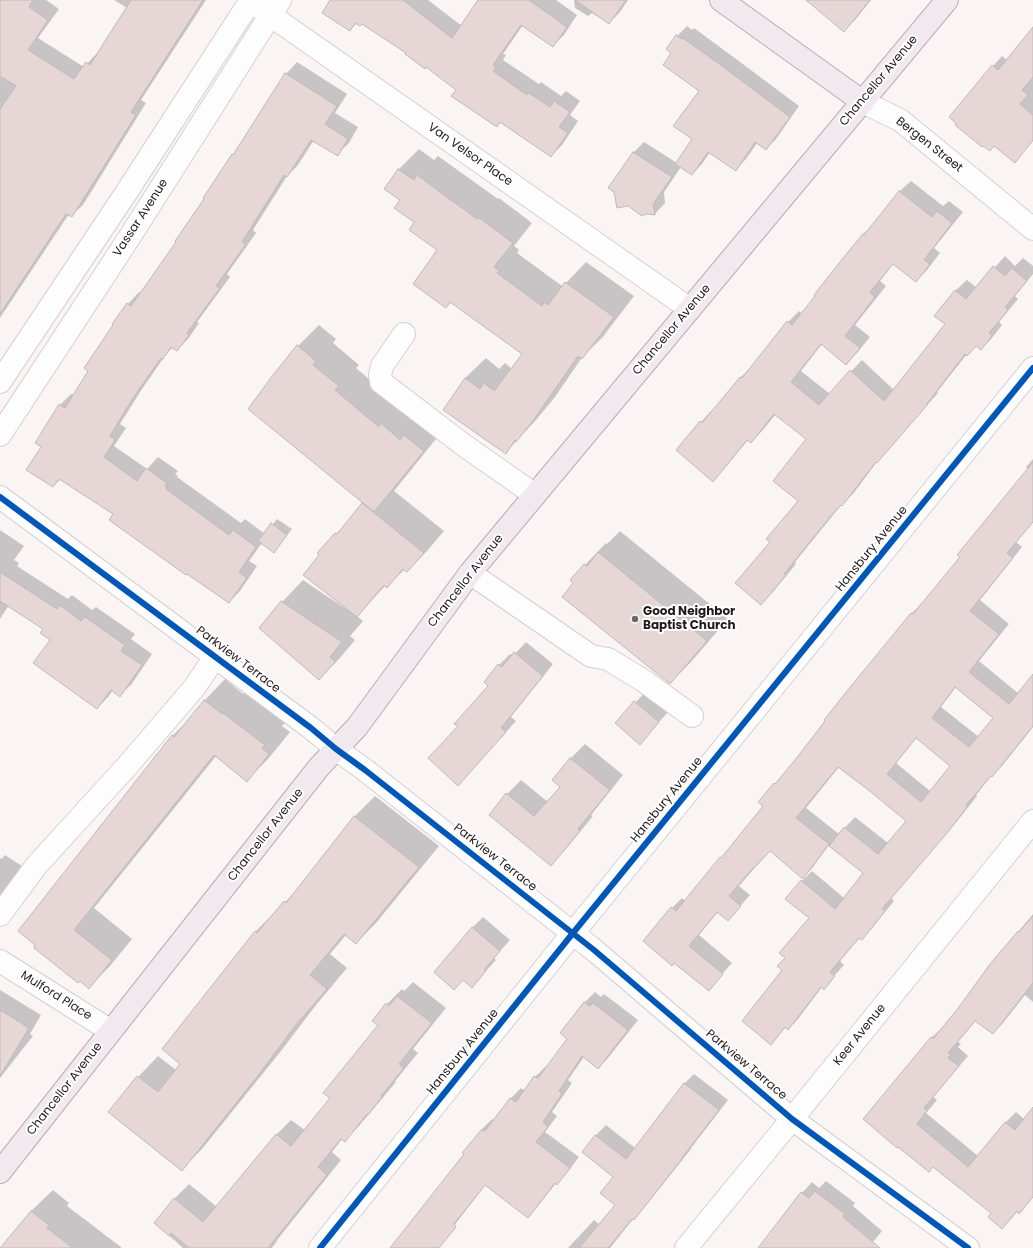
<!DOCTYPE html>
<html>
<head>
<meta charset="utf-8">
<style>
	body { margin:0 }
	canvas { display:block; background:#faf4f5 }
</style>
</head>
<body>
<canvas width="1033" height="1248"></canvas>
<script>
const ctx = document.querySelector('canvas').getContext('2d');
ctx.lineJoin = 'round';
function fillPath(path, color) { ctx.fillStyle = color; ctx.fill(path, 'evenodd'); }
const toPath = rows => new Path2D(rows.map(r => 'M' + r).join(''));
function trace(path, color, width, dash) { ctx.strokeStyle = color; ctx.lineWidth = width; ctx.lineCap = dash ? 'butt' : 'round'; ctx.setLineDash(dash || []); ctx.stroke(path); }
function write(font, color, halo, rows, align = 'center') {
  ctx.font = font + ' Poppins,sans-serif'; ctx.lineWidth = 4; ctx.setLineDash([]); ctx.textBaseline = 'middle'; ctx.strokeStyle = halo; ctx.fillStyle = color; for (const [text, x, y, turn = 0] of rows) {
    ctx.save(); ctx.translate(x, y); ctx.rotate((+turn || 0) * Math.PI / 180); ctx.textAlign = isNaN(turn) ? turn : align; if (halo) ctx.strokeText(text, 0, 0); ctx.fillText(text, 0, 0); ctx.restore();
  }
}
const shadow = toPath([
	[0,0,46,0,59,9,38,38,84,67,98,52,99,53,127,8,114,0,206,0,141,100,146,103,83,205,71,216,69,214,0,318],
	[332,0,428,0,462,26,480,0,556,0,577,15,564,35,552,46,523,25,503,54,506,55,503,60,539,84,541,82,561,96,566,91,580,101,570,115,578,121,562,145,551,156,501,121,497,126,457,90,408,53,362,23,357,23,350,30],
	[574,0,628,0,620,12,609,23,597,15,596,16,592,13,588,16,575,8],
	[816,0,871,0,855,20,844,30],
	[687,26,692,30,694,28,732,56,799,106,776,139,766,149,757,143,746,159,736,169,710,152,702,164,692,174,681,167,664,192,665,203,655,214,646,213,609,188,634,152,644,142,677,163,694,138,700,90,672,53,667,49,677,36],
	[1033,29,1033,141,1015,161,993,66,1002,56,1007,60],
	[297,62,347,94,335,113,358,127,349,143,337,154,314,140,298,165,287,176,253,230,256,233,227,274,230,277,197,322,199,323,188,339,177,350,173,347,167,353,142,389,120,424,126,428,114,446,147,469,158,457,178,471,175,474,178,476,177,477,241,523,245,519,265,534,277,519,292,529,274,552,262,543,249,561,257,566,240,591,229,602,115,514,61,479,53,486,42,446,60,405,71,394,74,395,128,304,139,292,141,294,178,242,232,155,238,149,286,74],
	[419,149,434,160,438,156,498,199,499,198,532,223,514,246,519,250,517,253,562,286,565,283,566,283,586,262,634,296,602,338,583,356,555,397,536,420,505,453,465,378,486,358,499,369,505,363,512,369,523,353,451,302,446,307,439,250,416,222,401,200,385,189,399,169],
	[911,181,943,206,949,201,963,212,934,248,940,253,927,270,916,281,894,263,880,281,886,286,855,325,870,337,857,353,846,363,822,344,801,371,830,394,862,360,894,390,946,324,936,316,956,290,967,280,977,288,1005,256,1015,266,1023,258,1033,266,1033,274,1015,296,1018,299,999,322,1002,325,992,338,981,349,977,345,967,354,937,392,938,393,879,459,853,494,842,504,795,562,796,564,772,593,761,604,771,542,799,501,808,439,776,414,762,431,751,442,748,440,723,470,713,480,701,422,711,411,713,412,741,377,752,366,788,322,799,311,802,314,863,234,874,224,900,191],
	[319,325,336,339,333,343,359,365,356,368,400,405,444,429,394,491,444,531,428,550,407,571,405,569,387,586,386,585,357,616,363,621,350,636,355,640,340,658,319,679,260,628,282,602,303,580,346,609,347,608,336,534,348,522,364,502,298,346],
	[1033,459,1033,522,1016,542,1022,547,980,600,1009,624,979,661,1019,694,1033,676,1033,727,1002,766,992,775,976,795,977,796,958,820,891,898,894,901,872,928,862,938,860,937,840,961,844,965,823,988,822,987,798,1019,788,1029,786,1027,771,1043,786,957,810,918,802,881,812,871,844,898,864,873,829,845,813,867,803,877,770,850,739,886,750,895,728,920,718,912,699,935,732,963,708,990,672,908,682,898,685,901,728,851,764,806,775,784,785,774,854,685,912,613,922,603,961,557,1028,469,1026,467],
	[956,687,994,718,979,737,941,707],
	[917,737,951,765,930,791,896,763],
	[839,767,907,820,888,843,855,817,839,834,806,808],
	[0,530,24,546,14,560,19,563,17,566,68,599,72,595,92,610,96,607,135,634,131,639,152,654,131,685,120,695,113,690,108,697,97,708,44,629,9,605,0,619],
	[620,531,728,619,691,662,670,683,575,583,585,565,606,543,607,544],
	[526,642,553,664,511,717,516,721,469,773,459,726,490,686,486,682,499,665,510,654,513,656],
	[225,679,243,694,245,692,285,723,282,726,290,732,268,759,247,780,217,755,94,908,132,939,110,966,89,987,19,931,173,735,192,717,204,701],
	[646,691,669,711,640,743,617,723],
	[585,744,623,775,591,815,593,816,565,850,551,864,490,815,507,794,521,780,548,802,561,787,553,780,571,758],
	[375,796,439,846,376,923,356,943,346,935,330,954,347,968,316,1005,281,1051,202,1149,182,1169,138,1077,158,1056,176,1070,255,932,298,889,355,816],
	[5,855,22,866,0,897,0,858,2,859],
	[1033,914,1033,1002,1025,995,1003,1023,992,1033,976,1020,958,1042,961,1044,958,1047,968,1056,933,1097,937,1100,926,1113,978,1156,1006,1122,1016,1112,1024,1119,1033,1108,1033,1191,1012,1218,1002,1228,992,1213,934,1166,898,1145,931,1038,942,1028,942,1029,959,1008,991,965],
	[483,917,510,940,494,958,496,960,472,986,472,928],
	[413,982,446,1008,413,1049,418,1053,395,1081,396,1082,359,1126,345,1140,342,1139,332,1152,341,1160,277,1240,277,1241,272,1248,183,1248,155,1223,174,1199,189,1184,217,1207,277,1134,291,1120,305,1130,331,1098,379,1025,373,1021,387,1004,402,989,404,991],
	[0,990,41,1015,30,1034,33,1036,0,1078],
	[595,992,601,997,604,994,638,1020,608,1058,598,1068,584,1057,568,1080,572,1083,552,1112,557,1116,545,1132,579,1157,567,1173,557,1183,556,1183,538,1206,528,1216,486,1184,437,1248,391,1248,465,1154,482,1129,492,1119,494,1121,511,1098,521,1088,525,1091,535,1077,545,1067,547,1068,569,1039,562,1033,585,1002],
	[694,1074,728,1100,691,1148,691,1149,643,1209,633,1219,610,1248,568,1248,594,1220,600,1225,616,1205,614,1177,583,1152,596,1135,606,1125,635,1148,684,1084],
	[826,1181,855,1203,853,1206,882,1231,868,1248,760,1248,802,1193,812,1182,819,1188],
	[53,1190,69,1203,67,1206,121,1247,121,1248,1,1248,31,1211]
]);
const building = toPath([
	[0,0,33,0,29,7,48,20,28,50,74,79,86,62,90,65,131,0,203,0,131,112,136,115,72,217,66,214,0,314,0,109,16,86,0,76,0,0],
	[330,0,403,0,452,38,478,0,529,0,567,27,553,47,521,25,493,65,496,67,493,71,527,95,529,93,550,107,554,101,570,112,559,127,568,133,551,157,500,122,497,127,451,96,456,90,426,67,425,69,405,54,406,53,362,24,360,26,355,23,350,31,322,13,330,0],
	[575,0,626,0,609,24,575,0],
	[806,0,870,0,844,32,806,0],
	[1033,27,1033,77,1022,90,1028,95,1020,104,1033,115,1033,140,1015,163,994,146,990,151,983,146,982,147,955,125,956,123,949,117,992,65,998,70,1033,27],
	[676,35,682,39,683,38,722,66,790,117,766,150,755,142,736,171,708,152,692,175,675,164,692,139,673,126,699,91,663,65,671,53,666,49,676,35],
	[285,73,337,106,325,124,348,139,338,156,311,140,287,177,284,175,242,242,246,244,216,286,220,288,187,333,189,335,177,351,171,347,163,359,161,358,131,401,110,436,115,440,104,457,137,481,146,468,167,483,165,486,167,488,166,489,229,535,233,530,256,547,239,572,247,578,229,603,187,574,186,575,109,520,113,514,59,479,53,487,26,470,41,447,35,443,59,404,65,408,88,371,84,368,113,325,112,324,127,303,131,306,176,242,175,241,204,199,203,198,232,154,233,155,285,73],
	[633,152,672,177,653,204,655,215,646,214,642,216,628,206,617,208,614,192,608,188,633,152],
	[398,169,414,180,417,175,477,219,478,217,513,243,494,267,500,271,497,273,542,306,544,302,548,305,565,282,614,317,582,359,578,356,535,418,516,442,515,440,506,454,443,410,465,378,480,389,484,383,494,391,522,354,450,302,446,308,413,284,437,250,409,230,414,222,394,208,400,200,384,189,398,169],
	[899,191,932,217,937,211,952,223,924,260,930,264,916,282,893,264,870,292,875,297,845,336,860,348,846,365,821,344,791,382,819,405,850,370,884,401,945,324,934,316,955,290,966,299,993,266,1005,276,1012,268,1027,281,1005,307,1008,310,989,333,992,336,981,350,976,346,967,356,965,354,927,404,928,404,877,463,876,462,842,506,841,505,831,516,784,574,786,575,761,605,735,583,770,542,766,539,798,501,773,481,806,439,774,414,751,443,747,440,713,482,676,450,700,421,702,423,740,377,742,378,787,321,792,325,815,296,814,295,843,258,863,234,864,235,899,191],
	[297,345,316,361,313,365,339,386,335,390,379,427,381,423,400,440,404,435,424,451,374,512,248,409,273,375,297,345],
	[1033,462,1033,522,1007,553,1013,558,970,611,999,634,969,672,1009,704,1033,674,1033,726,992,777,991,776,966,805,968,806,948,832,882,909,885,911,862,940,859,938,830,972,835,976,824,990,821,987,788,1030,785,1027,771,1045,742,1021,782,970,777,966,785,958,779,953,809,918,785,899,801,880,835,909,863,873,829,846,844,827,878,854,906,821,871,792,838,767,796,818,829,844,803,879,770,851,754,868,753,868,729,896,741,906,728,921,717,912,689,946,723,974,709,991,674,963,672,966,643,941,671,907,676,911,720,857,721,858,763,806,758,802,774,783,775,784,795,760,825,721,824,720,847,691,911,613,913,614,960,557,957,555,1033,462],
	[955,687,993,718,969,747,932,718,955,687],
	[916,738,950,766,921,802,887,774,916,738],
	[362,503,424,553,407,572,403,569,387,588,384,585,357,617,303,575,319,555,317,553,335,533,337,534,362,503],
	[271,523,287,535,274,553,258,541,271,523],
	[598,552,707,641,670,684,562,597,573,583,570,580,584,564,587,566,598,552],
	[0,572,57,609,60,605,81,621,85,617,125,645,121,651,142,665,120,697,111,690,97,709,33,663,50,640,40,633,43,629,0,601,0,572],
	[281,601,342,642,330,657,335,662,319,680,259,628,281,601],
	[514,652,543,676,501,728,506,732,458,786,428,758,458,726,454,724,488,686,484,682,498,664,502,667,514,652],
	[204,700,222,714,223,713,265,745,262,748,269,754,247,782,214,755,74,930,112,960,89,989,80,981,78,983,34,948,35,945,18,931,172,735,174,737,204,700],
	[634,701,659,722,640,745,615,723,634,701],
	[570,758,610,790,578,829,580,831,551,866,489,815,506,793,534,816,560,787,552,780,570,758],
	[354,816,419,867,356,944,344,934,310,975,327,989,295,1026,260,1073,182,1171,108,1112,137,1076,158,1092,180,1064,162,1049,255,931,257,933,284,901,286,903,354,816],
	[1033,916,1033,983,993,1034,975,1021,948,1053,951,1055,948,1058,959,1066,924,1108,927,1111,917,1124,968,1167,1005,1122,1015,1130,1033,1107,1033,1197,1019,1214,1017,1211,1002,1229,988,1217,991,1213,933,1167,929,1172,898,1147,897,1148,863,1119,931,1037,933,1039,959,1007,990,964,1018,931,1019,932,1033,916],
	[472,927,500,951,484,970,486,971,472,988,463,980,454,990,434,972,472,927],
	[397,996,432,1023,399,1064,404,1068,381,1096,382,1097,368,1115,367,1114,345,1142,341,1139,318,1167,327,1175,268,1248,189,1248,171,1233,169,1236,154,1223,174,1198,203,1222,276,1134,291,1146,330,1098,323,1093,378,1025,372,1021,386,1003,389,1006,397,996],
	[584,1002,590,1006,593,1003,628,1030,598,1069,582,1056,559,1091,562,1094,543,1122,548,1127,536,1142,570,1168,557,1185,555,1183,528,1218,485,1185,454,1224,456,1227,439,1248,390,1248,464,1154,462,1153,482,1129,485,1131,510,1098,516,1102,534,1076,538,1078,567,1039,560,1033,584,1002],
	[0,1010,29,1028,0,1076,0,1010],
	[684,1083,719,1110,681,1159,682,1159,634,1220,632,1219,608,1248,579,1248,615,1205,600,1193,613,1177,582,1152,595,1135,626,1159,684,1083],
	[815,1191,845,1214,843,1217,880,1248,758,1248,801,1192,809,1198,815,1191],
	[31,1211,49,1225,47,1228,73,1248,0,1248,31,1211]
]);
const minor = toPath([
	[250,1,690,309],
	[863,102,900,120,1033,229],
	[404,334,382,366,380,375,381,382,465,446,535,495],
	[0,382,126,193,251,0],
	[0,435,129,238,280,0],
	[0,497,311,728,336,749,365,770,594,950,792,1119,968,1248],
	[470,573,591,656,608,659,644,681,692,716],
	[0,915,36,866,128,765,194,688,215,657],
	[0,961,111,1031],
	[320,1248,573,933,1033,368],
	[686,1248,792,1119,1033,821]
]);
const major = toPath([
	[721,0,863,102],
	[0,1172,319,767,357,727,470,573,947,0]
]);
const cycleway = toPath([
	[0,497,311,728,336,749,365,770,594,950,792,1119,968,1248],
	[320,1248,573,933,1033,368]
]);
const markers = [
	[635,619,4,"#6d6667"]
];
const streetNames = [
	["Chancellor Avenue",879,81,-50],
	["Bergen Street",929,145,38],
	["Van Velsor Place",470,155,35],
	["Vassar Avenue",141,218,-57],
	["Chancellor Avenue",672,330,-50],
	["Hansbury Avenue",872,549,-51],
	["Chancellor Avenue",466,581,-52],
	["Parkview Terrace",238,660,37],
	["Hansbury Avenue",667,800,-51],
	["Chancellor Avenue",266,835,-52],
	["Parkview Terrace",495,858,38],
	["Mulford Place",56,996,32],
	["Keer Avenue",860,1035,-51],
	["Hansbury Avenue",463,1052,-51],
	["Parkview Terrace",746,1065,40],
	["Chancellor Avenue",65,1089,-52]
];
const poiNames = [
	["Good Neighbor",643,612],
	["Baptist Church",643,626]
];
fillPath(shadow, '#0003');
fillPath(building, '#e7d6d6');
trace(building, '#bfb9b8', 1);
trace(minor, '#d5cfd0', 24);
trace(major, '#bbabb5', 24);
trace(minor, '#fefdfe', 22);
trace(major, '#f2e9ee', 22);
trace(cycleway, '#0057b8', 6);
for (const [x, y, r, color] of markers) { const dot = new Path2D(); dot.arc(x, y, r, 0, 2 * Math.PI); ctx.fillStyle = color; ctx.fill(dot); trace(dot, '#fff', 1.5); }
write('12px', '#21191b', '#fff', streetNames);
write('bold 12px', '#21191b', '#fff', poiNames, 'left');
</script>
</body>
</html>
